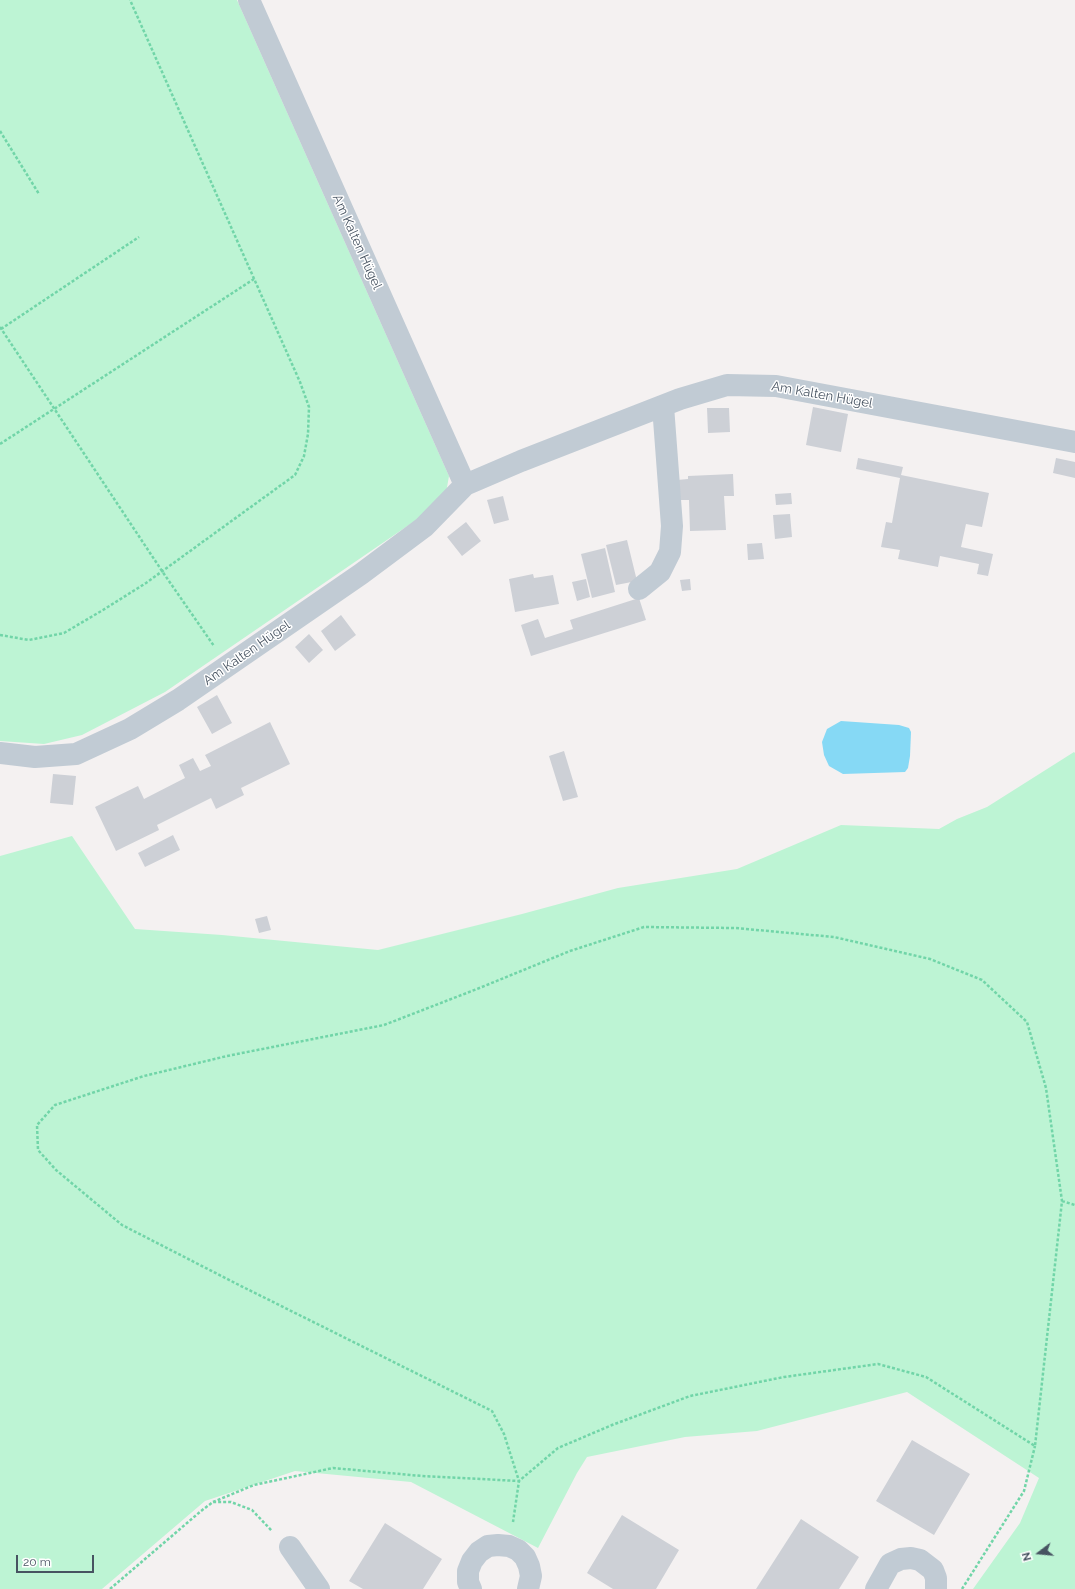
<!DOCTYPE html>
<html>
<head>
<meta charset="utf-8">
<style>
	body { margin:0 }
	#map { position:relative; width:1075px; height:1589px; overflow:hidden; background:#f4f1f1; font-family:Raleway,sans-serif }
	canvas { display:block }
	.north { position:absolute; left:1019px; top:1533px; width:40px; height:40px; -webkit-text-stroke:3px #fff; paint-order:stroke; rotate:254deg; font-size:11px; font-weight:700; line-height:16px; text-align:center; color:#475361 }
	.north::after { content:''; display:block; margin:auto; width:14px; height:18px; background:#475361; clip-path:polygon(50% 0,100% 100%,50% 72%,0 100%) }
	.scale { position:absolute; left:16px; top:1555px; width:78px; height:18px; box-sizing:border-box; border:2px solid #475361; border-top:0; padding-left:5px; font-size:12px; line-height:14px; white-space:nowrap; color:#475361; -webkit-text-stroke:3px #fff; paint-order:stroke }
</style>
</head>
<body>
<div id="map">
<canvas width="1075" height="1589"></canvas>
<div class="north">N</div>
<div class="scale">20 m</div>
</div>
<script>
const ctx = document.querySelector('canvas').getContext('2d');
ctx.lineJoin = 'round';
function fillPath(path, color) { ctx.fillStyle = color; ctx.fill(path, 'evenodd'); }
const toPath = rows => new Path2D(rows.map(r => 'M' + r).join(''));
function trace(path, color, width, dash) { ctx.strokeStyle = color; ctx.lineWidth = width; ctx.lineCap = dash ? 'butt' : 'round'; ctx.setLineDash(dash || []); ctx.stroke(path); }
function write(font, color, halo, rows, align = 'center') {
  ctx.font = font + ' Raleway,sans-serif'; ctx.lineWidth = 3; ctx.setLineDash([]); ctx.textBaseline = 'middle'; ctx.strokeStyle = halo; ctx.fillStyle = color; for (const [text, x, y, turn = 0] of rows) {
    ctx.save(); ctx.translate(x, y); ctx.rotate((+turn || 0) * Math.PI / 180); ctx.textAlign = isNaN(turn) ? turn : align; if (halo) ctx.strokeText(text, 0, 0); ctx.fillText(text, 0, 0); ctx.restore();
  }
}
const green = toPath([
	[0,0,237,0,449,476,446,493,422,516,165,692,82,735,44,744,0,741],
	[1074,752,1075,753,1075,1589,973,1589,1020,1523,1039,1478,907,1392,757,1431,685,1437,587,1457,577,1473,538,1548,411,1482,295,1471,205,1501,102,1589,0,1589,0,856,72,836,135,929,222,935,378,950,522,914,618,888,737,869,841,825,939,829,957,819,987,807]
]);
const water = toPath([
	[841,721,899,725,909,728,911,732,910,756,908,768,905,772,843,774,829,766,824,755,822,742,827,729]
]);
const building = toPath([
	[813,407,848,414,841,452,806,445],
	[707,408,729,408,730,432,708,433],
	[858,458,903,467,901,475,989,493,982,527,966,524,961,547,993,554,988,576,977,574,979,564,940,556,938,567,898,559,900,550,881,547,886,522,892,523,900,478,856,469],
	[1056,458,1075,462,1075,478,1053,473],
	[733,474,734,496,724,496,726,530,690,531,689,500,678,500,677,480,688,479,688,476],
	[791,493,792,504,776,505,775,494],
	[503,496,509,520,494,524,487,500],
	[790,514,792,537,775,539,773,515],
	[466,522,481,541,462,556,447,537],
	[627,540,637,581,616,585,606,545],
	[762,543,764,559,748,560,747,544],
	[605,548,615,592,592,598,581,554],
	[533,574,534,578,553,575,559,604,515,612,509,579],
	[586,579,590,597,577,601,572,582],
	[690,579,691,590,682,591,680,580],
	[639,598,646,620,531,656,521,625,538,619,545,638,573,629,570,620],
	[341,615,356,635,335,651,321,631],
	[309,634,323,650,309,663,295,647],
	[217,695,232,723,212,734,197,707],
	[270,722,290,764,241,788,244,795,216,809,211,798,157,825,159,830,116,851,95,807,138,786,144,799,185,778,179,765,193,758,200,771,211,766,205,755],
	[564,751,578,797,563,801,549,756],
	[53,774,76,776,73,805,50,803],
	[173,835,180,850,145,867,138,853],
	[267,916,271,930,259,933,255,919],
	[912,1440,970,1474,934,1535,876,1501],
	[622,1515,679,1550,656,1589,613,1589,587,1573],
	[801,1519,859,1557,839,1589,756,1589],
	[385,1523,442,1559,423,1589,363,1589,349,1581]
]);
const path = toPath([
	[0,131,39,194],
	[0,327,162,571,214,646],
	[1,329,139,237],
	[0,444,254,279],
	[0,635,29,640,64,633,103,610,146,583,295,475,304,456,308,434,309,407,300,382,130,0],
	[1062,1201,1075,1205],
	[213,1502,254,1485,333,1468,422,1476,519,1481,558,1448,612,1425,690,1396,784,1377,878,1364,926,1377,1035,1446,1062,1201,1046,1088,1027,1022,982,980,930,959,834,937,735,928,644,927,570,951,477,989,384,1025,227,1056,144,1076,55,1105,37,1125,38,1150,56,1170,122,1225,237,1284,492,1411,504,1434,519,1481,513,1522],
	[110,1589,201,1511,213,1502,231,1502,252,1510,272,1531],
	[962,1589,1024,1491,1035,1446]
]);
const minor = toPath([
	[249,0,465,485],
	[639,589,660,572,670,552,672,526,663,406],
	[0,753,35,757,76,754,130,729,178,700,361,574,424,527,465,485,521,461,680,399,727,385,776,386,1075,442],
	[290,1547,319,1589],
	[471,1589,468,1582,468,1571,472,1561,479,1552,488,1546,498,1545,509,1546,518,1550,525,1557,529,1566,531,1576,528,1589],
	[876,1589,890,1564,901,1559,911,1558,920,1560,933,1570,936,1578,936,1589]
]);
const streetNames = [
	["Am Kalten Hügel",357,242,66],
	["Am Kalten Hügel",822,395,10],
	["Am Kalten Hügel",247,653,-35]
];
fillPath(green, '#bdf4d4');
fillPath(water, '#86d9f5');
fillPath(building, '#cdd0d6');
trace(path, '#71d5a8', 2.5, [3, 2]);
trace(minor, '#c1cbd4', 22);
write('13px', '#475361', '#fff', streetNames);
</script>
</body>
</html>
